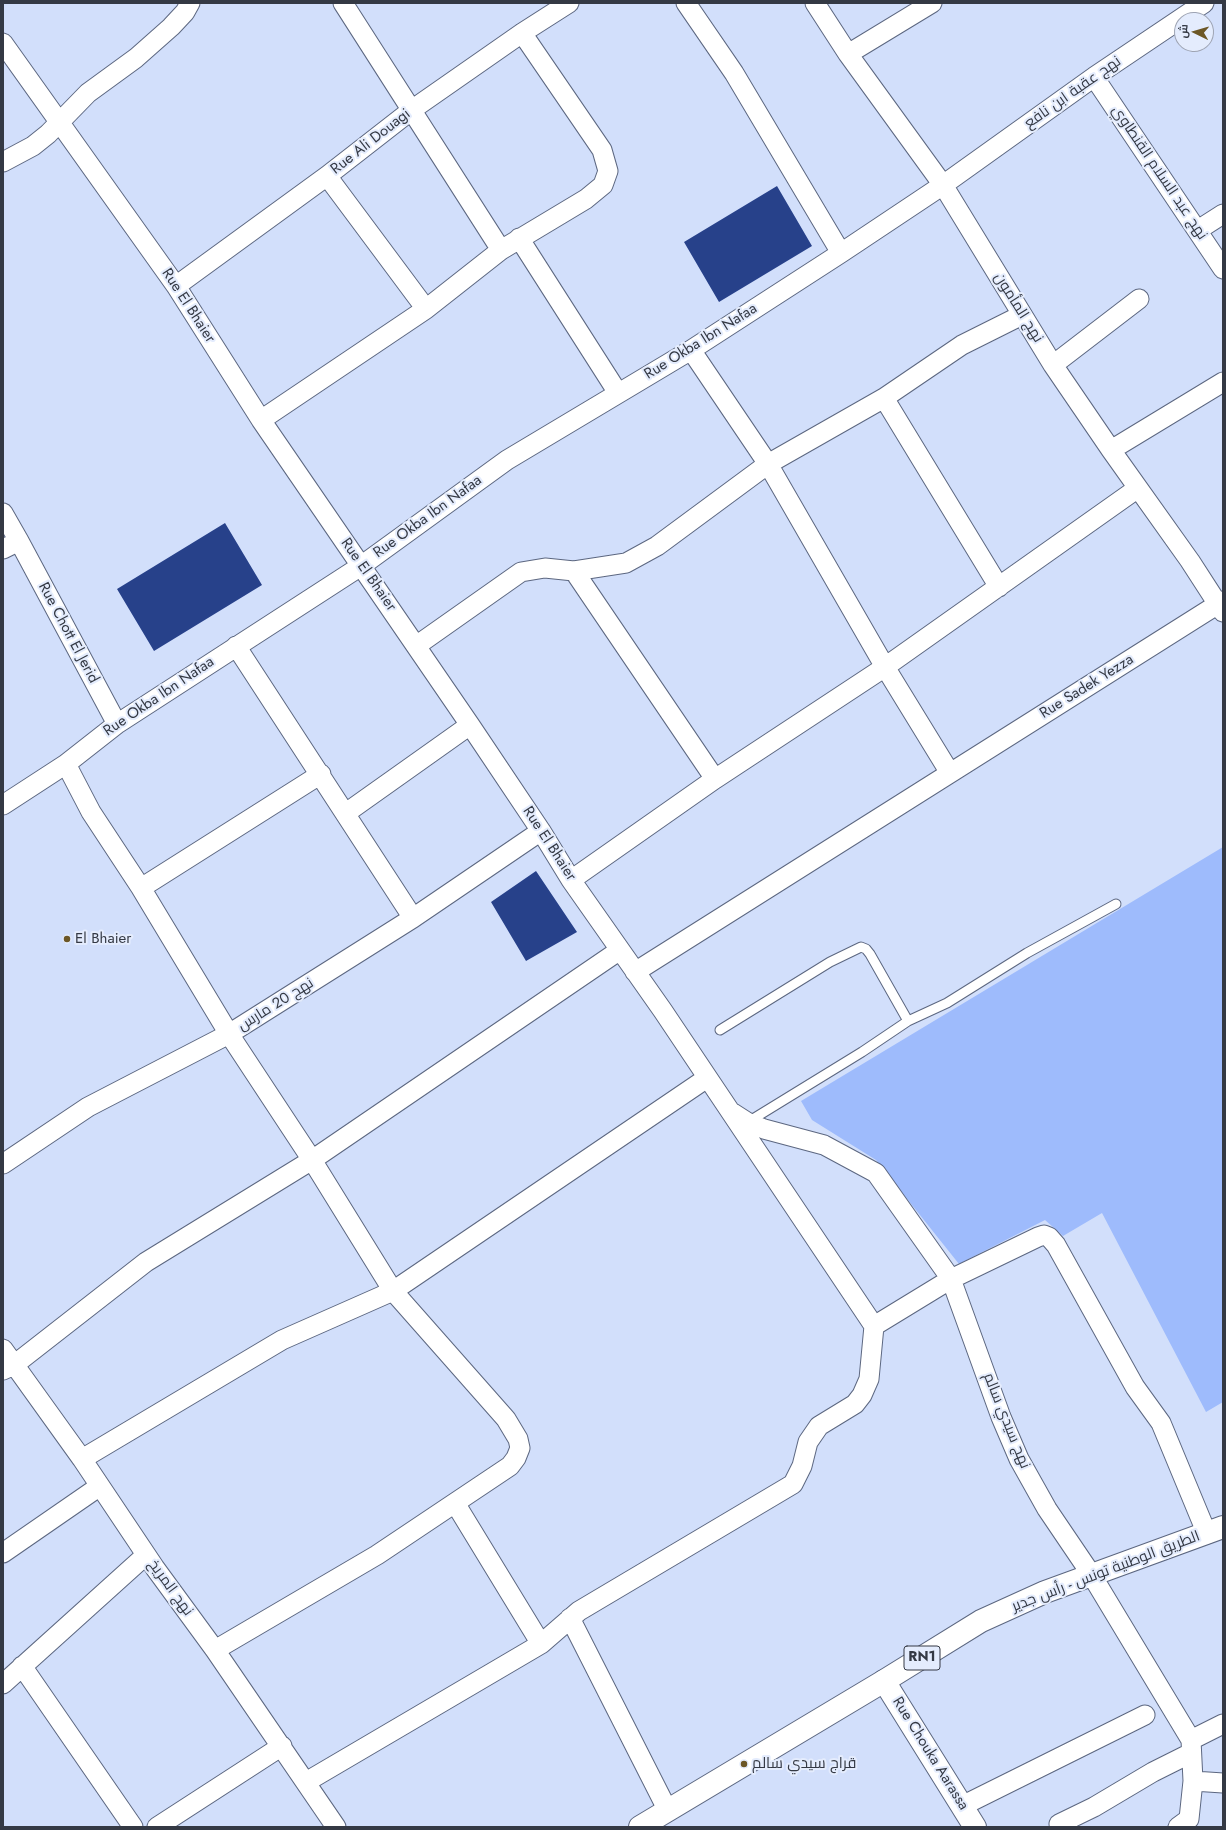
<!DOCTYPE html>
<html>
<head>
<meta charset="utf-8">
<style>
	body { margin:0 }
	#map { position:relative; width:1226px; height:1830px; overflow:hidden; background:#d2dffb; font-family:Jost,Cairo,sans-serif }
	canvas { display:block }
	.frame { position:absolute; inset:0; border:4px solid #343944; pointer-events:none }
	.north { position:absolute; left:1174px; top:12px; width:40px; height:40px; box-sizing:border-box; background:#e4ecfd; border:1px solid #9ea4b3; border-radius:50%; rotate:275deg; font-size:11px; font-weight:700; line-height:16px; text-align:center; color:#343944 }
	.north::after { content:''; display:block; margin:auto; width:14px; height:18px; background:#6c5726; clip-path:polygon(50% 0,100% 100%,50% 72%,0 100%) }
</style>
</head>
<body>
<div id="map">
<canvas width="1226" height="1830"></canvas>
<div class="frame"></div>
<div class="north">ش</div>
</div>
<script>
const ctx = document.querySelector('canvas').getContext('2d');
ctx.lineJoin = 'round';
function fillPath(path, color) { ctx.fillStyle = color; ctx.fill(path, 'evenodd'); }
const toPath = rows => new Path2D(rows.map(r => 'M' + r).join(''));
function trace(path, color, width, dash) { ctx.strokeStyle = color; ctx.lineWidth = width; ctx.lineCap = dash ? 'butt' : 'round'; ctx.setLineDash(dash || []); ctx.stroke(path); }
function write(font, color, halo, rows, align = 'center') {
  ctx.font = font + ' Jost,Cairo,sans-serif'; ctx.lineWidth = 4; ctx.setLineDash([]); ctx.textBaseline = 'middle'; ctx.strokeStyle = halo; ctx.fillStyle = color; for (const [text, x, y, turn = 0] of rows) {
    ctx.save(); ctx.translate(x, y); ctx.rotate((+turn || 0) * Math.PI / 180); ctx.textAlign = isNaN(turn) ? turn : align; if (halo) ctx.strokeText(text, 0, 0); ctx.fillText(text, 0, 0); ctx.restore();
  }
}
const green = toPath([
	[1223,847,1223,1402,1206,1412,1102,1213,1063,1236,1045,1220,959,1264,876,1160,812,1120,801,1101]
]);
const building = toPath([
	[777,186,812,246,719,302,684,242],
	[225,523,262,585,154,651,117,589],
	[536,871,577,932,526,961,491,902]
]);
const lane = toPath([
	[720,1030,830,962,861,947,866,949,870,954,908,1021],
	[748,1122,862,1052,908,1021,947,1003,1027,953,1116,904]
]);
const street = toPath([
	[343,3,501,250],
	[686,3,734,73,841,253],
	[815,3,848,54,943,185,1053,365,1111,450,1190,561,1223,612],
	[3,43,176,286,261,420,470,725,541,831,571,880,663,1011,874,1326,951,1279,1038,1237,1044,1235,1049,1237,1056,1245,1135,1387,1161,1423,1207,1534],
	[848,54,932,3],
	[1094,77,1223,269],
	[3,162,33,146,48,134,88,93,136,58,171,27,185,12,190,3],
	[327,176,426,309],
	[1198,230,1223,214],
	[519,238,618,393],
	[176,286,327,176,413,109,522,33,569,3],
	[691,350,768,464,884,398],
	[1053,365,1139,299],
	[261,420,426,309,501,250,586,199,603,185,608,171,602,150,522,33],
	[1111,450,1223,382],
	[3,513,19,541,3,549],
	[19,541,117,724],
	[574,571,715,779],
	[999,587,884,398,962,345,1022,315],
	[236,646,413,918],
	[416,646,521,572,545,568,574,571,626,563,657,546,768,464,885,667,950,773],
	[66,764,91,812,141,888,229,1034,312,1160,393,1291,506,1419,518,1439,520,1448,516,1458,510,1466,377,1555,215,1650],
	[3,805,66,764,117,724,361,566,507,460,691,350,841,253,943,185,1094,77,1204,3],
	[346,813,470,725],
	[571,880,715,779,885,667,1138,488],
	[141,888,321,774],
	[635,972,1223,601],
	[733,1113,747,1122,764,1129,824,1145,876,1173,951,1279,1001,1417,1019,1459,1047,1509,1091,1574,1191,1740],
	[3,1164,88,1107,229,1034,413,918,541,831],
	[3,1349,82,1459,155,1568,215,1650,336,1827],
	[3,1370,14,1365,146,1262,312,1160,620,950],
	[82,1459,282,1340,393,1291,707,1078],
	[455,1503,541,1644],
	[3,1553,100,1486],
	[570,1618,668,1811],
	[22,1666,133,1827],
	[3,1684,146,1555],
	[1193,1781,1223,1783],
	[306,1782,541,1644,579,1611,793,1484,802,1466,808,1442,819,1426,855,1404,862,1395,869,1379,874,1326],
	[962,1806,1145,1715],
	[1059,1824,1094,1807,1153,1772,1191,1753],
	[157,1827,282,1746],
	[1178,1827,1189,1819,1193,1781,1191,1740,1223,1724]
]);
const secondary = toPath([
	[884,1681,975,1827]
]);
const primary = toPath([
	[640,1827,884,1681,981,1621,1045,1592,1223,1527]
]);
const markers = [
	[67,939,4,"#6c5726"],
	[744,1764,4,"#6c5726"]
];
const shields = [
	[922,1658,36]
];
const shieldNames = [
	["RN1",922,1658]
];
const streetNames = [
	["نهج عقبة ابن نافع",1073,93,-35],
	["Rue Ali Douagi",371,142,-38],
	["نهج عبد السلام القنطاوي",1159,173,56],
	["Rue El Bhaier",188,306,57],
	["نهج المأمون",1018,308,58],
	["Rue Okba Ibn Nafaa",701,342,-32],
	["Rue Okba Ibn Nafaa",428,517,-36],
	["Rue El Bhaier",368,575,55],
	["Rue Chott El Jerid",68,633,62],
	["Rue Sadek Yezza",1087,687,-32],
	["Rue Okba Ibn Nafaa",159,697,-34],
	["Rue El Bhaier",549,844,57],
	["نهج 20 مارس",276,1005,-32],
	["نهج سيدي سالم",1006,1421,68],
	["الطريق الوطنية تونس - رأس جدير",1106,1572,-21],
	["نهج المريخ",170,1588,54],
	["Rue Chouka Aarassa",930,1754,58]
];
const poiNames = [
	["El Bhaier",75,939],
	["قراج سيدي سالم",752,1764]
];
fillPath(green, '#9ebbfc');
fillPath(building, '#27418a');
trace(lane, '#5c6780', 11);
trace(street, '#5c6780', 21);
trace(secondary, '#5c6780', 24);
trace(primary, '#5c6780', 24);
trace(lane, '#fff', 9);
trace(street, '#fff', 19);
trace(secondary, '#fff', 22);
trace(primary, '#fff', 22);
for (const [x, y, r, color] of markers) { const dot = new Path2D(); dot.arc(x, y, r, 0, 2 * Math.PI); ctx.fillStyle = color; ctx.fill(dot); trace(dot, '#e4ecfd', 1.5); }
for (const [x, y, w] of shields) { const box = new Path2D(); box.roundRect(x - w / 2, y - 12, w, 24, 3); ctx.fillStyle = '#e4ecfd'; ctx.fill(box); trace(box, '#343944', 1); }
write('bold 14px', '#343944', null, shieldNames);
write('15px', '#343944', '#e4ecfd', streetNames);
write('15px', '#343944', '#e4ecfd', poiNames, 'left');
</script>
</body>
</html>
